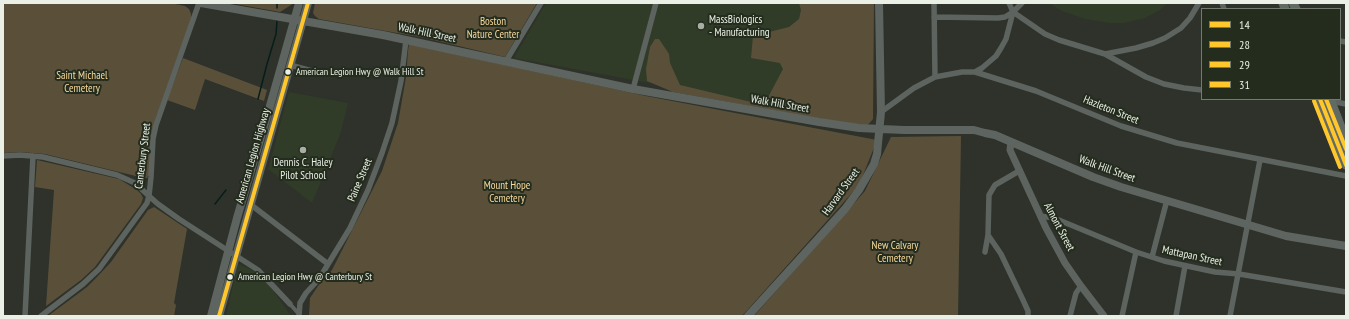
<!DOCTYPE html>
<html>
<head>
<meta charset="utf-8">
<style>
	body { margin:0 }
	#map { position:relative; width:1349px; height:319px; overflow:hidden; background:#2e322a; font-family:"PT Sans Narrow",sans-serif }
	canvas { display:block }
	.frame { position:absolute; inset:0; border:4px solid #eaf0e6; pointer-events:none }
	.legend { position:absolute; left:1201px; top:8px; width:140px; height:92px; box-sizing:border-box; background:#242c1e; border:1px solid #737a6e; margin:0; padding:5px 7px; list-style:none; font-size:12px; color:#eaf0e6 }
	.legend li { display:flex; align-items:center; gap:8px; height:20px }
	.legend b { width:20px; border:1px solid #737a6e }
</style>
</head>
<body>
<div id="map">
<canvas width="1349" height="319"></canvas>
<div class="frame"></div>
<ul class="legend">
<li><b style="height:5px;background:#ffc72c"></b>14</li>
<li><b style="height:5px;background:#ffc72c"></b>28</li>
<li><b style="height:5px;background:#ffc72c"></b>29</li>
<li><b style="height:5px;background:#ffc72c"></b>31</li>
</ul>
</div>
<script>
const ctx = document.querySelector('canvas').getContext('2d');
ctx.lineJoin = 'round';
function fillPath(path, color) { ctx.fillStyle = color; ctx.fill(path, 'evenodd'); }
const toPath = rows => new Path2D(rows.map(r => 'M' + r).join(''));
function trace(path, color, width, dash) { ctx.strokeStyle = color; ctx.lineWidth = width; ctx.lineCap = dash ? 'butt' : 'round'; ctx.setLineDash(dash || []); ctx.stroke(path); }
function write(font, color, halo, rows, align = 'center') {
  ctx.font = font + ' "PT Sans Narrow",sans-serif'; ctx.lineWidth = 4; ctx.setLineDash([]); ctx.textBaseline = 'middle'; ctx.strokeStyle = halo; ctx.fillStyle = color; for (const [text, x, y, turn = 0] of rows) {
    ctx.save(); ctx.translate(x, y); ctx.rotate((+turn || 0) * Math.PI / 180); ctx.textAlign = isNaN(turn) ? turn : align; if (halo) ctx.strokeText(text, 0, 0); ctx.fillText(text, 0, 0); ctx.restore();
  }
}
const built = toPath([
	[546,3,803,3,780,107,514,58],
	[1049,3,1167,3,1160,10,1145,18,1124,23,1110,23,1085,19,1062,11],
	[289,92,348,103,341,132,312,203,268,169],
	[238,264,259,273,272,289,291,316,226,316]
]);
const green = toPath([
	[3,3,170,3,185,6,189,9,191,14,191,19,154,123,150,145,149,175,147,178,144,178,45,154,20,152,3,153],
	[230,3,294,3,280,12],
	[315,3,537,3,505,57,425,38,319,19,315,16,313,13],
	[799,3,874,3,873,119,866,127,673,92,647,81,646,69,650,47,655,39,659,39,669,54,670,63,680,85,764,105,783,69,780,63,751,58,753,36,789,27,799,19,801,10],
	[409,44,646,96,877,140,859,185,742,316,309,316,310,298,318,286,332,270,382,171,398,123,406,77,408,51],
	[183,58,267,90,264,101,205,79,195,110,167,100],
	[961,136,958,316,754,316,865,191,891,137],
	[37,160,119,179,137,190,141,194,143,198,141,204,95,267,81,280,46,306,54,190,35,187],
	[154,207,187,229,174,303,176,305,174,316,48,316,87,287,97,277,111,262,148,210]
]);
const stream = toPath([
	[277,3,277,8],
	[258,99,267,64,276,34,277,21],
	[215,204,226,190]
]);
const pedestrian = toPath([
	[290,304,298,313]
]);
const minor = toPath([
	[199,3,156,125,153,139,151,177,149,196,158,204,179,219,258,270,290,304],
	[934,3,935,77],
	[1009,3,1013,12,1045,34,1059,40,1105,54,1146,77,1164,84,1184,88,1202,90],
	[1222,3,1224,9],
	[934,17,998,18,1005,17,1013,12],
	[1340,41,1346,42],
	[1105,54,1136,48,1153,43,1165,38,1181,28,1190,18,1199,3],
	[506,61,541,3],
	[290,65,312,71],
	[975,72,982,68,996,56,1001,48,1006,39,1013,12,1022,3],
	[633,89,656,3],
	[1330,101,1346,104],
	[881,112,914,88,935,77,962,72,975,72,1036,91,1121,126,1177,143,1346,176],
	[3,156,20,155,43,157,117,175,135,183,149,196,147,203,99,269,83,284,41,316],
	[250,204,328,264],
	[1040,216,1054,218,1136,252,1164,261,1215,272,1239,274,1346,292],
	[988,235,1001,254,1023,300,1028,311,1028,316],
	[985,252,988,235,989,195,995,185,1019,171],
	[1152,257,1167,200],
	[25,316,33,156],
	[299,316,300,303,306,293,319,279,350,228,368,190,382,153,392,123,401,81,406,40],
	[1070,316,1076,293,1081,286],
	[1122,316,1136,252],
	[1176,316,1185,266],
	[1230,316,1260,160]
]);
const tertiary = toPath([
	[1011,142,1010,150,1046,228,1065,263,1081,286,1104,316]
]);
const secondary = toPath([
	[201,3,383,35,633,89,819,122,859,128,904,130,974,130,985,133,995,135,1093,177,1121,187,1286,236,1346,246],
	[211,316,237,218,268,113,299,3],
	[219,316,308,3],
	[748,316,845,209,859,190,874,164,877,154,881,112,879,3]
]);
const trunk = toPath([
	[1283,3,1285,9],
	[1293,3,1296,9],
	[1320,99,1346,165],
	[1330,99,1346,140]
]);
const bus1 = toPath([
	[219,316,308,3]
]);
const bus2 = toPath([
	[1320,99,1346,165]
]);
const bus3 = toPath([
	[1314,101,1340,167]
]);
const bus4 = toPath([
	[1326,99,1346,149]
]);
const markers = [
	[701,26,4,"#a8aea4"],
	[288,72,3.5,"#eaf0e6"],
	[303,150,4,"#a8aea4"],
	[230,277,3.5,"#eaf0e6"]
];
const busNames = [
	["American Legion Hwy @ Walk Hill St",296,72],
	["American Legion Hwy @ Canterbury St",238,277]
];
const poiNames = [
	["MassBiologics",709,20],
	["- Manufacturing",709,33],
	["Dennis C. Haley",303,163,"center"],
	["Pilot School",303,176,"center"]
];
const parkNames = [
	["Boston",493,22],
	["Nature Center",493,35],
	["Saint Michael",82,76],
	["Cemetery",82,89],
	["Mount Hope",507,186],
	["Cemetery",507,199],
	["New Calvary",895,246],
	["Cemetery",895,259]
];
const streetNames = [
	["Walk Hill Street",427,33,12],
	["Walk Hill Street",780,104,10],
	["Hazleton Street",1111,110,22],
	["Canterbury Street",143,156,-83],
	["American Legion Highway",253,156,-74],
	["Walk Hill Street",1107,169,20],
	["Paine Street",360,180,-67],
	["Harvard Street",841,192,-54],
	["Almont Street",1059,227,62],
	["Mattapan Street",1192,256,12]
];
fillPath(built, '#303c28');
fillPath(green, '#5a503a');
trace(stream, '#061e1b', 1.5);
trace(pedestrian, '#5d635e', 4);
trace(minor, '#5d635e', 5.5);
trace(tertiary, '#5d635e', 7);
trace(secondary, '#5e6460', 8);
trace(trunk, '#626a64', 9);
trace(bus1, '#ffc72c', 4);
trace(bus2, '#ffc72c', 4);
trace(bus3, '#ffc72c', 4);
trace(bus4, '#ffc72c', 4);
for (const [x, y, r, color] of markers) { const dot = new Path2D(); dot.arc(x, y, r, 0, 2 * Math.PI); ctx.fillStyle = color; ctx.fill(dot); trace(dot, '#242c1e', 1.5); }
write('10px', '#eaf0e6', '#242c1e', busNames, 'left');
write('11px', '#eaf0e6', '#242c1e', poiNames, 'left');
write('11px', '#f9d99c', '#242c1e', parkNames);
write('11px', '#eaf0e6', '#242c1e', streetNames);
</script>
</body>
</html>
